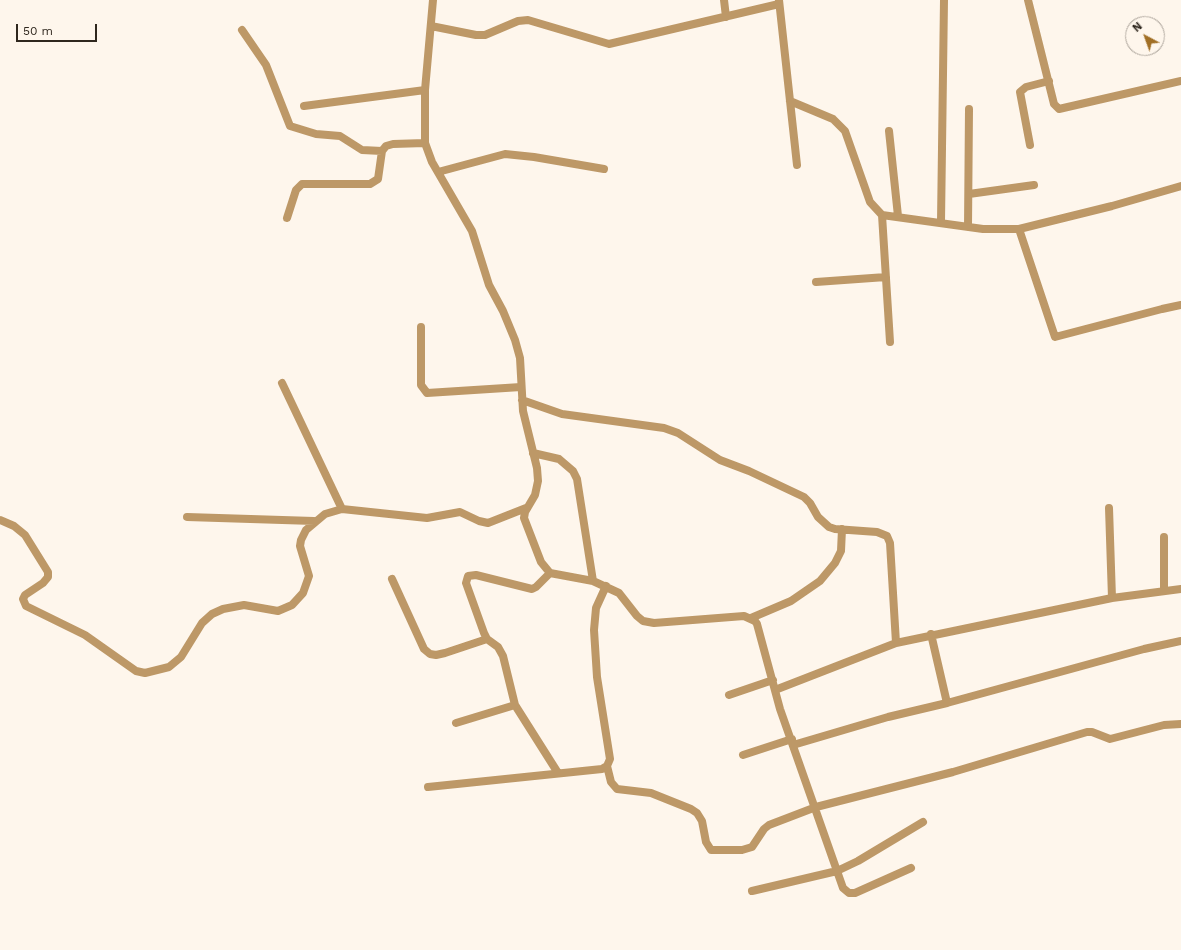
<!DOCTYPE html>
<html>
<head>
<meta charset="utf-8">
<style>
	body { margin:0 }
	#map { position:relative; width:1181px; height:950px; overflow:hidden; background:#fef6ec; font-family:"Work Sans",sans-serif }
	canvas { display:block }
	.north { position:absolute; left:1125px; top:16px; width:40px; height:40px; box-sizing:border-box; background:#fef6ec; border:1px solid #aba39a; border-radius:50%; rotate:319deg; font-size:11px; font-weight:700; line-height:16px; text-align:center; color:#2f271e }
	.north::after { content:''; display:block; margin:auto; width:14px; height:18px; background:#a16f25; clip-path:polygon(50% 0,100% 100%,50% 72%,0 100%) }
	.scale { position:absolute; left:16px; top:24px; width:81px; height:18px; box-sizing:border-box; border:2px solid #2f271e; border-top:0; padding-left:5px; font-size:12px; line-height:14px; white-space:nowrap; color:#2f271e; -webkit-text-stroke:3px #fef6ec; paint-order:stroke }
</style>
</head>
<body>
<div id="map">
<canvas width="1181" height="950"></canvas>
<div class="north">N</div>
<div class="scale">50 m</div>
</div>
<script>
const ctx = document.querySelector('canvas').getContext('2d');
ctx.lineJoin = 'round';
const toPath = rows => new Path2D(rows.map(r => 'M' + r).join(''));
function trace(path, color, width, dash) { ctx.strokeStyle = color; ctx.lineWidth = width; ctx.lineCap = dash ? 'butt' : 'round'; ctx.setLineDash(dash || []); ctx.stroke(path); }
const minor = toPath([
	[433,0,425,90,425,143,432,162,472,231,489,285,503,311,515,340,520,358,523,411,537,468,538,481,535,495,525,512,524,518,541,562,550,573,593,581,619,593,637,616,643,621,654,623,744,616,755,621,757,624,780,709,843,888,849,893,855,893,911,868],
	[724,0,726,17],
	[779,0,797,165],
	[1028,0,1054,104,1059,109,1181,81],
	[431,26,476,35,485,35,518,21,528,20,609,44,779,4],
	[242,30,266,65,290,126,316,134,340,136,362,150,382,151],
	[790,101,833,119,845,131,870,202,882,215,983,229,1019,229,1112,206,1181,186],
	[304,106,425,90],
	[889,131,898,216],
	[1030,145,1020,92,1026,87,1049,81],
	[438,172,505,154,534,157,604,169],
	[969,194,1034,185],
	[882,215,890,342],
	[287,218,296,190,302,184,370,184,378,179,382,151,386,146,393,144,425,143],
	[941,222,944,0],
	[968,227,969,109],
	[1019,229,1055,337,1162,309,1181,305],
	[816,282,886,277],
	[421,327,421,385,427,393,521,387],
	[282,383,342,509],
	[522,400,562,414,664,428,678,433,720,460,749,471,804,497,810,503,818,517,829,527,835,529,877,532,887,536,890,543,896,643],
	[533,453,559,459,573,471,577,479,593,581],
	[1109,508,1112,598],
	[187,517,314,521],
	[0,520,14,526,25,535,48,572,48,577,43,583,25,595,23,599,26,606,85,635,136,671,145,673,169,667,181,657,202,623,212,614,223,609,244,605,278,611,292,605,303,593,309,576,300,546,301,540,306,530,325,514,342,509,427,518,460,512,479,521,488,523,526,508],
	[550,573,536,587,532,589,476,575,468,576,466,583,484,633,487,639,498,647,503,656,515,705,558,773],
	[392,579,424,649,430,654,436,655,445,653,487,639],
	[1164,591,1164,537],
	[751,618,791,601,820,581,835,563,841,551,842,529],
	[931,634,947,703],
	[775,690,896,643,1112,598,1181,589],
	[729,695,773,680],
	[456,723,515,705],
	[793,745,888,717,947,703,1144,649,1181,641],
	[743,755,792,739],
	[607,766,611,782,617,789,651,793,691,809,697,813,702,821,706,842,711,850,742,850,752,847,764,829,769,825,816,807,953,772,1087,732,1092,732,1110,739,1164,725,1181,724],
	[428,787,602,769,607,766,610,759,597,677,594,630,596,608,606,586],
	[752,891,837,871,858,861,923,822]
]);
trace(minor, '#bd9867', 8);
</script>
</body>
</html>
